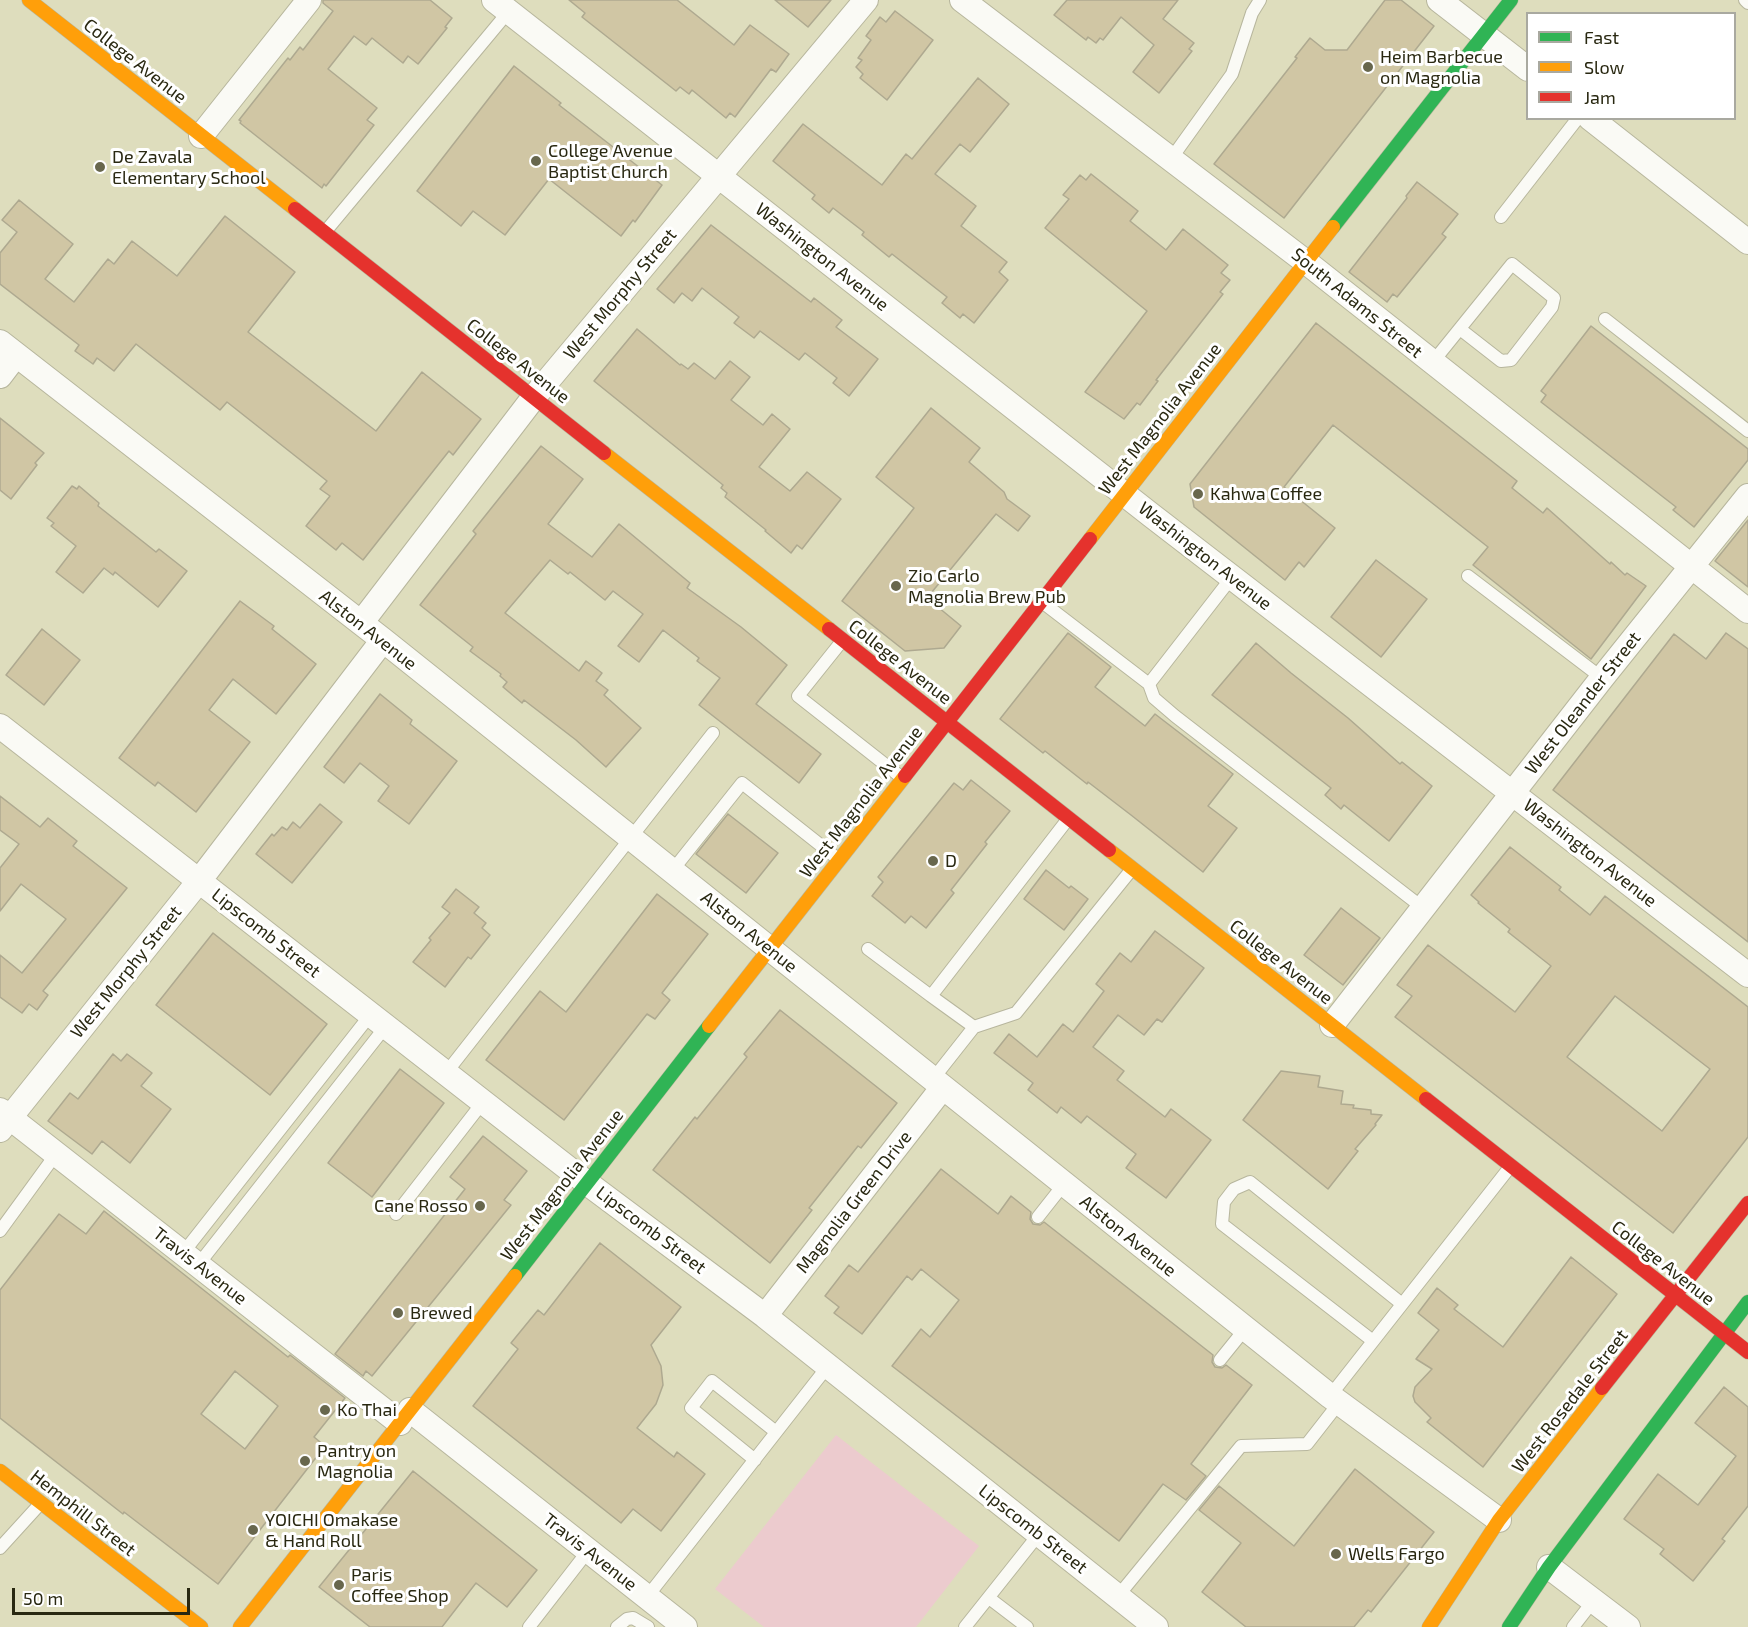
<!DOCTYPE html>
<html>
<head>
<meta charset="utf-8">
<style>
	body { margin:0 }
	#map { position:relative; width:1748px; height:1627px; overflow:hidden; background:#deddbd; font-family:"Exo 2",sans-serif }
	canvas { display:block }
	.legend { position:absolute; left:1526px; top:12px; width:210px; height:108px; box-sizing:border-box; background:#fff; border:2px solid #a9a9a0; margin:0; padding:8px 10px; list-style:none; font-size:18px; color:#292811 }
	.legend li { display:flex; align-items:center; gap:12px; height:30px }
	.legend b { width:30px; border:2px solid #a9a9a0 }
	.scale { position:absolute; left:12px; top:1588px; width:178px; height:27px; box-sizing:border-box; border:3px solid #292811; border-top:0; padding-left:8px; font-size:18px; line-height:21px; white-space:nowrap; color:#292811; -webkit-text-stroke:4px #fff; paint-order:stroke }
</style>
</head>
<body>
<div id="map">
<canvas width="1748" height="1627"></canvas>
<ul class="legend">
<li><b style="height:8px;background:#30b455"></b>Fast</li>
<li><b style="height:8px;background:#ff9f0a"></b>Slow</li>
<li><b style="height:8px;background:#e5322d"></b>Jam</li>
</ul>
<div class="scale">50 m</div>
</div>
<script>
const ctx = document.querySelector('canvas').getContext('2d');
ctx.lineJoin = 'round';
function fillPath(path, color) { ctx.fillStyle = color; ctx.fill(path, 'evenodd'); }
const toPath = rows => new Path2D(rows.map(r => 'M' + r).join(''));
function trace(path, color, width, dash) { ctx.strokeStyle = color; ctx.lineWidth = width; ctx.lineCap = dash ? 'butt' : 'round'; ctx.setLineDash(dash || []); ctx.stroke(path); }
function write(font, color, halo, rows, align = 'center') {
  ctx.font = font + ' "Exo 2",sans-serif'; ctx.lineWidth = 6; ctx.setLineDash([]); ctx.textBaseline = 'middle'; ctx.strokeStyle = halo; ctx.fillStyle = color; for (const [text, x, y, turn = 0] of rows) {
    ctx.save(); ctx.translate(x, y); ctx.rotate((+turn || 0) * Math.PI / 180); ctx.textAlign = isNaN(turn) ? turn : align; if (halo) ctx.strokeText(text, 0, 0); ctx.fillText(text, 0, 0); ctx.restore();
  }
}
const green = toPath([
	[836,1435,979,1546,916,1627,764,1627,715,1589]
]);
const building = toPath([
	[323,0,430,0,452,18,445,27,447,28,418,64,408,56,403,63,372,38,366,45,354,36,328,69,377,108,367,120,374,125,326,186,324,184,322,188,240,123,241,121,239,120,288,58,290,60,300,47,303,50,333,11,323,3,323,0],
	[569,0,677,0,734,45,750,25,789,54,776,72,771,69,735,117,730,113,726,118,692,90,689,94,680,87,676,91,582,17,585,13,569,0],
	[775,0,831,0,808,27,775,0],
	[1067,0,1178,0,1163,19,1194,43,1189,49,1192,51,1159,93,1133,72,1154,45,1121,17,1103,40,1100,38,1096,43,1088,37,1086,40,1054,15,1067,0],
	[1385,0,1401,0,1434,26,1284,218,1214,164,1297,58,1295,57,1310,38,1325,50,1347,50,1385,0],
	[895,11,933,40,887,100,860,78,863,74,856,67,862,60,858,58,871,40,866,36,880,17,886,22,895,11],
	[514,66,561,103,559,105,662,185,635,222,633,220,621,236,549,179,505,235,473,211,461,226,417,191,514,66],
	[978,78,1009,104,970,152,960,144,935,174,976,206,961,226,1007,262,999,272,1008,280,974,323,963,314,960,318,942,303,947,297,892,254,889,257,862,235,864,232,833,208,829,213,812,199,815,195,773,161,803,124,882,185,906,154,912,159,978,78],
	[1091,174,1138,211,1130,221,1166,250,1183,229,1228,265,1221,273,1230,280,1220,292,1223,294,1156,380,1158,381,1140,405,1137,403,1124,419,1085,392,1147,311,1045,228,1069,199,1063,195,1080,175,1086,180,1091,174],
	[1417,182,1458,214,1442,234,1446,237,1397,297,1393,294,1387,302,1349,272,1407,198,1406,196,1417,182],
	[19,200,73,244,45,279,74,302,108,259,114,264,132,241,177,276,225,216,295,272,248,332,376,431,422,372,481,419,453,455,449,451,363,560,342,543,336,550,306,526,330,496,320,489,327,481,227,402,220,410,136,344,114,371,97,358,93,364,75,351,79,345,0,284,0,253,17,232,2,220,19,200],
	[711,225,811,302,814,298,842,320,836,327,878,359,849,396,833,383,837,378,805,353,799,360,760,331,754,338,734,323,739,317,702,288,692,301,682,293,674,303,657,289,711,225],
	[1316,323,1517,481,1512,488,1543,513,1547,508,1610,564,1611,562,1625,575,1627,573,1646,586,1591,659,1473,565,1488,547,1333,425,1284,487,1335,528,1304,567,1299,562,1285,580,1194,507,1190,484,1316,323],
	[1591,326,1748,449,1748,460,1694,527,1673,510,1676,507,1541,402,1546,395,1541,391,1591,326],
	[637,329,680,365,681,364,688,369,694,363,715,379,730,361,750,377,731,400,763,425,772,414,790,429,759,467,790,491,807,472,841,499,802,549,797,545,791,553,765,531,766,530,725,497,727,493,721,488,723,485,594,381,637,329],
	[931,408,980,448,969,462,1004,492,1007,499,1030,516,1018,531,996,514,927,598,961,626,944,648,905,651,842,601,914,508,876,477,931,408],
	[0,418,44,453,35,463,37,465,11,499,0,490,0,418],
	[541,446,583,479,548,524,592,557,619,524,690,583,687,588,741,627,787,665,756,704,821,754,799,783,699,705,720,678,697,661,699,658,663,630,639,662,618,646,643,614,613,591,605,600,570,572,568,574,550,560,505,613,579,671,586,661,602,673,596,681,608,690,604,695,641,728,606,767,576,740,524,700,522,703,503,687,507,682,500,676,501,674,470,651,473,647,420,605,476,534,473,531,541,446],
	[72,486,77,489,79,486,99,503,98,506,156,552,159,549,187,571,158,607,115,572,113,575,104,568,83,593,56,572,76,546,51,526,54,523,47,518,72,486],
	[1748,520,1748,587,1715,561,1748,520],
	[1376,560,1427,599,1381,657,1331,617,1376,560],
	[240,601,274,626,272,629,316,664,276,714,233,679,209,710,250,742,196,812,158,782,155,786,119,758,240,601],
	[42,629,80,660,44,705,6,675,42,629],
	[1068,633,1111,667,1095,687,1145,726,1155,714,1233,774,1208,806,1237,828,1203,872,1131,815,1088,782,1087,784,1045,751,1043,753,1000,719,1068,633],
	[1726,633,1748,649,1748,942,1553,790,1674,634,1706,659,1726,633],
	[1256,643,1291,673,1348,718,1400,764,1402,762,1432,786,1389,841,1344,805,1341,809,1325,795,1331,788,1212,695,1256,643],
	[380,694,412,720,410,724,457,761,409,824,378,801,389,786,360,763,344,783,324,767,380,694],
	[971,780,1010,811,985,842,987,844,951,890,954,893,926,928,911,916,905,923,872,896,883,882,878,877,954,783,963,790,971,780],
	[0,796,40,827,48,818,77,841,73,846,127,888,43,991,48,995,37,1010,29,1004,22,1013,0,997,0,955,22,973,66,919,21,884,0,911,0,868,19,844,0,830,0,796],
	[320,804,342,822,292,883,256,854,272,834,274,836,282,827,287,830,293,822,300,828,320,804],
	[728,814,778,853,746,893,696,854,728,814],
	[1510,847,1561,887,1559,890,1590,915,1605,896,1748,1007,1748,1137,1673,1233,1395,1017,1412,996,1397,985,1428,945,1515,1012,1551,966,1508,932,1510,929,1478,903,1479,902,1471,895,1510,847],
	[1615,996,1710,1069,1662,1131,1567,1057,1615,996],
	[1046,870,1069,888,1071,886,1088,899,1064,930,1024,899,1046,870],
	[456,889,479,907,474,913,486,923,482,928,490,935,471,959,468,957,445,987,413,962,431,940,429,938,450,913,442,907,456,889],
	[657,894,708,934,662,993,670,1000,655,1019,647,1014,564,1120,486,1060,540,991,566,1012,657,894],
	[1341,908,1380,938,1343,985,1304,955,1341,908],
	[1155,931,1204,968,1162,1022,1157,1019,1144,1035,1118,1015,1093,1047,1124,1071,1117,1080,1165,1117,1171,1109,1211,1140,1166,1198,1126,1168,1136,1154,1087,1116,1081,1123,1061,1107,1057,1113,1028,1090,1033,1083,994,1053,1009,1034,1037,1057,1063,1024,1073,1032,1104,991,1096,984,1120,953,1131,962,1155,931],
	[213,933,327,1024,270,1095,156,1005,213,933],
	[780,1010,897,1103,861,1148,858,1146,809,1208,812,1210,770,1263,653,1170,695,1117,697,1119,747,1057,744,1054,780,1010],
	[113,1054,121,1061,127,1054,152,1073,141,1086,171,1109,130,1163,102,1141,92,1154,48,1121,70,1093,78,1099,113,1054],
	[400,1069,444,1103,372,1197,328,1163,400,1069],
	[1281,1071,1320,1076,1318,1087,1343,1091,1341,1104,1354,1105,1353,1108,1371,1110,1371,1114,1382,1115,1375,1124,1376,1125,1355,1149,1358,1151,1328,1189,1243,1120,1281,1071],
	[483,1136,527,1171,504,1200,511,1205,372,1376,366,1371,363,1376,335,1354,465,1189,450,1177,483,1136],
	[941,1169,998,1214,1011,1196,1031,1212,1030,1219,1033,1224,1040,1225,1044,1222,1213,1355,1212,1362,1215,1367,1222,1368,1226,1365,1252,1385,1191,1464,1206,1476,1186,1500,1163,1484,1119,1541,892,1366,921,1329,930,1337,959,1300,921,1269,912,1280,907,1276,862,1334,834,1313,839,1307,825,1296,849,1265,858,1272,941,1169],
	[104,1211,288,1357,290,1355,345,1398,314,1437,325,1446,218,1584,124,1512,123,1514,0,1418,0,1290,59,1214,86,1234,104,1211],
	[235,1371,278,1406,245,1449,201,1414,235,1371],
	[600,1243,681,1307,651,1345,661,1366,663,1385,656,1404,637,1428,674,1457,677,1452,705,1474,661,1531,633,1509,621,1523,473,1406,518,1349,511,1343,538,1310,544,1315,600,1243],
	[1571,1257,1617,1294,1483,1467,1427,1422,1431,1418,1415,1402,1413,1396,1415,1387,1432,1369,1416,1359,1439,1330,1418,1313,1437,1288,1458,1305,1454,1309,1503,1347,1571,1257],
	[1724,1387,1748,1407,1748,1506,1722,1539,1725,1541,1693,1581,1660,1554,1664,1549,1624,1519,1658,1474,1698,1505,1736,1456,1695,1423,1724,1387],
	[1355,1469,1434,1532,1371,1612,1368,1610,1354,1627,1246,1627,1202,1592,1241,1543,1199,1510,1219,1486,1294,1546,1355,1469],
	[413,1471,537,1570,507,1607,476,1583,442,1627,370,1627,319,1587,413,1471]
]);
const lane = toPath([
	[1745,0,1748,3],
	[1171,159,1232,74,1252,13,1260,0],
	[1501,217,1578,118],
	[325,232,509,11],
	[1605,319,1748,431],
	[1432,363,1512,264,1554,298,1552,307,1511,360,1501,361,1460,329],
	[1468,576,1602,678],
	[1042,602,1149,684,1232,577],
	[842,641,798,696,901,777],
	[1149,684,1154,698,1175,716,1423,908],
	[672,871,742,783,838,859],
	[868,949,931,996],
	[974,1027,931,996,1068,819],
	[446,1073,713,733],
	[933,1079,974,1027,1016,1013,1132,869],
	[396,1214,483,1102],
	[1038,1217,1064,1184],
	[0,1231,56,1154],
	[183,1253,371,1014],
	[198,1265,386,1026],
	[1373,1341,1222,1224,1224,1202,1234,1189,1250,1182,1402,1304],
	[1220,1360,1245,1329],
	[1330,1396,1510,1167],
	[755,1460,691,1408,712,1381,776,1432],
	[0,1548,40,1504],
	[1118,1596,1241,1446,1307,1444,1339,1403],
	[647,1597,828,1366],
	[989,1598,1027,1627],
	[529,1627,588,1551],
	[617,1627,627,1619,633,1618,648,1627],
	[965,1627,1039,1534],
	[1573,1627,1594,1600]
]);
const street = toPath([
	[494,0,1151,515,1748,975],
	[962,0,1306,262,1748,611],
	[1439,0,1528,69],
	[1590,118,1748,242],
	[201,136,309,0],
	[0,342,383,640,1330,1396,1499,1520],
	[0,376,16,355],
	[361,623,534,397,866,0],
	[0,726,587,1183,765,1316,1156,1627],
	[1332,1025,1602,678,1748,496],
	[0,1110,400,1423],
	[0,1130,199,881,383,640],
	[765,1316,943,1087],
	[410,1410,685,1627],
	[1549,1567,1628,1627]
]);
const fast = toPath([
	[1333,227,1511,0],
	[515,1276,709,1026],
	[1509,1627,1549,1567,1748,1302]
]);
const slow = toPath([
	[29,0,295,209],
	[604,453,829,629],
	[1090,539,1333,227],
	[1109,850,1426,1099],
	[709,1026,905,776],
	[0,1471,201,1627],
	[240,1627,515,1276],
	[1429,1627,1499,1520,1602,1388]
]);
const jam = toPath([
	[295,209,604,453],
	[829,629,1109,850],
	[905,776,1090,539],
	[1426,1099,1748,1352],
	[1602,1388,1748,1203]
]);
const markers = [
	[1368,67,6,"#68674d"],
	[536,161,6,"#68674d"],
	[100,167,6,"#68674d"],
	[1198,494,6,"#68674d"],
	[896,586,6,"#68674d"],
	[933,861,6,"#68674d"],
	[480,1206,6,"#68674d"],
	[398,1313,6,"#68674d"],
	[325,1410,6,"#68674d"],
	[305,1461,6,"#68674d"],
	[253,1530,6,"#68674d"],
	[1336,1554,6,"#68674d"],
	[339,1585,6,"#68674d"]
];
const poiNames = [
	["Heim Barbecue",1380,57],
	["on Magnolia",1380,78],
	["College Avenue",548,151],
	["Baptist Church",548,172],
	["De Zavala",112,157],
	["Elementary School",112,178],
	["Kahwa Coffee",1210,494],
	["Zio Carlo",908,576],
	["Magnolia Brew Pub",908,597],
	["D",945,861],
	["Cane Rosso",468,1206,"right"],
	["Brewed",410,1313],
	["Ko Thai",337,1410],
	["Pantry on",317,1451],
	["Magnolia",317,1472],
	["YOICHI Omakase",265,1520],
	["& Hand Roll",265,1541],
	["Wells Fargo",1348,1554],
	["Paris",351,1575],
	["Coffee Shop",351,1596]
];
const streetNames = [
	["College Avenue",135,61,38],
	["Washington Avenue",822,257,38],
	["West Morphy Street",620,294,-50],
	["South Adams Street",1357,303,39],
	["College Avenue",518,361,38],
	["West Magnolia Avenue",1160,419,-52],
	["Washington Avenue",1205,556,38],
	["Alston Avenue",368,630,38],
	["College Avenue",900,662,38],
	["West Oleander Street",1583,703,-52],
	["West Magnolia Avenue",861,802,-52],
	["Washington Avenue",1590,853,38],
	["Alston Avenue",749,932,39],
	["Lipscomb Street",266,933,38],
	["College Avenue",1281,962,38],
	["West Morphy Street",126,972,-51],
	["West Magnolia Avenue",562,1185,-52],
	["Magnolia Green Drive",854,1202,-52],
	["Lipscomb Street",651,1230,37],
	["Alston Avenue",1128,1236,39],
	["College Avenue",1663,1263,38],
	["Travis Avenue",200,1266,38],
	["West Rosedale Street",1570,1401,-52],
	["Hemphill Street",83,1513,38],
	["Lipscomb Street",1033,1529,38],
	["Travis Avenue",590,1552,38]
];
fillPath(green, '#eccbce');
fillPath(building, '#d0c6a4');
trace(building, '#aea990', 1.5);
trace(lane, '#b7b69d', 14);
trace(street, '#b7b69d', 26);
trace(fast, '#b7b69d', 15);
trace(slow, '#b7b69d', 15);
trace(jam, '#b7b69d', 15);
trace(lane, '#fafaf5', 12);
trace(street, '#fafaf5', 24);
trace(fast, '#30b455', 14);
trace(slow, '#ff9f0a', 14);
trace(jam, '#e5322d', 14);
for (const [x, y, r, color] of markers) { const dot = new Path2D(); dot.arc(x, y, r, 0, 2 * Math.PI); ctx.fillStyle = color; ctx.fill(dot); trace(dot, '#fff', 2); }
write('18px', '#292811', '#fff', poiNames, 'left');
write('18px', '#292811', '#fff', streetNames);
</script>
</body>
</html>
